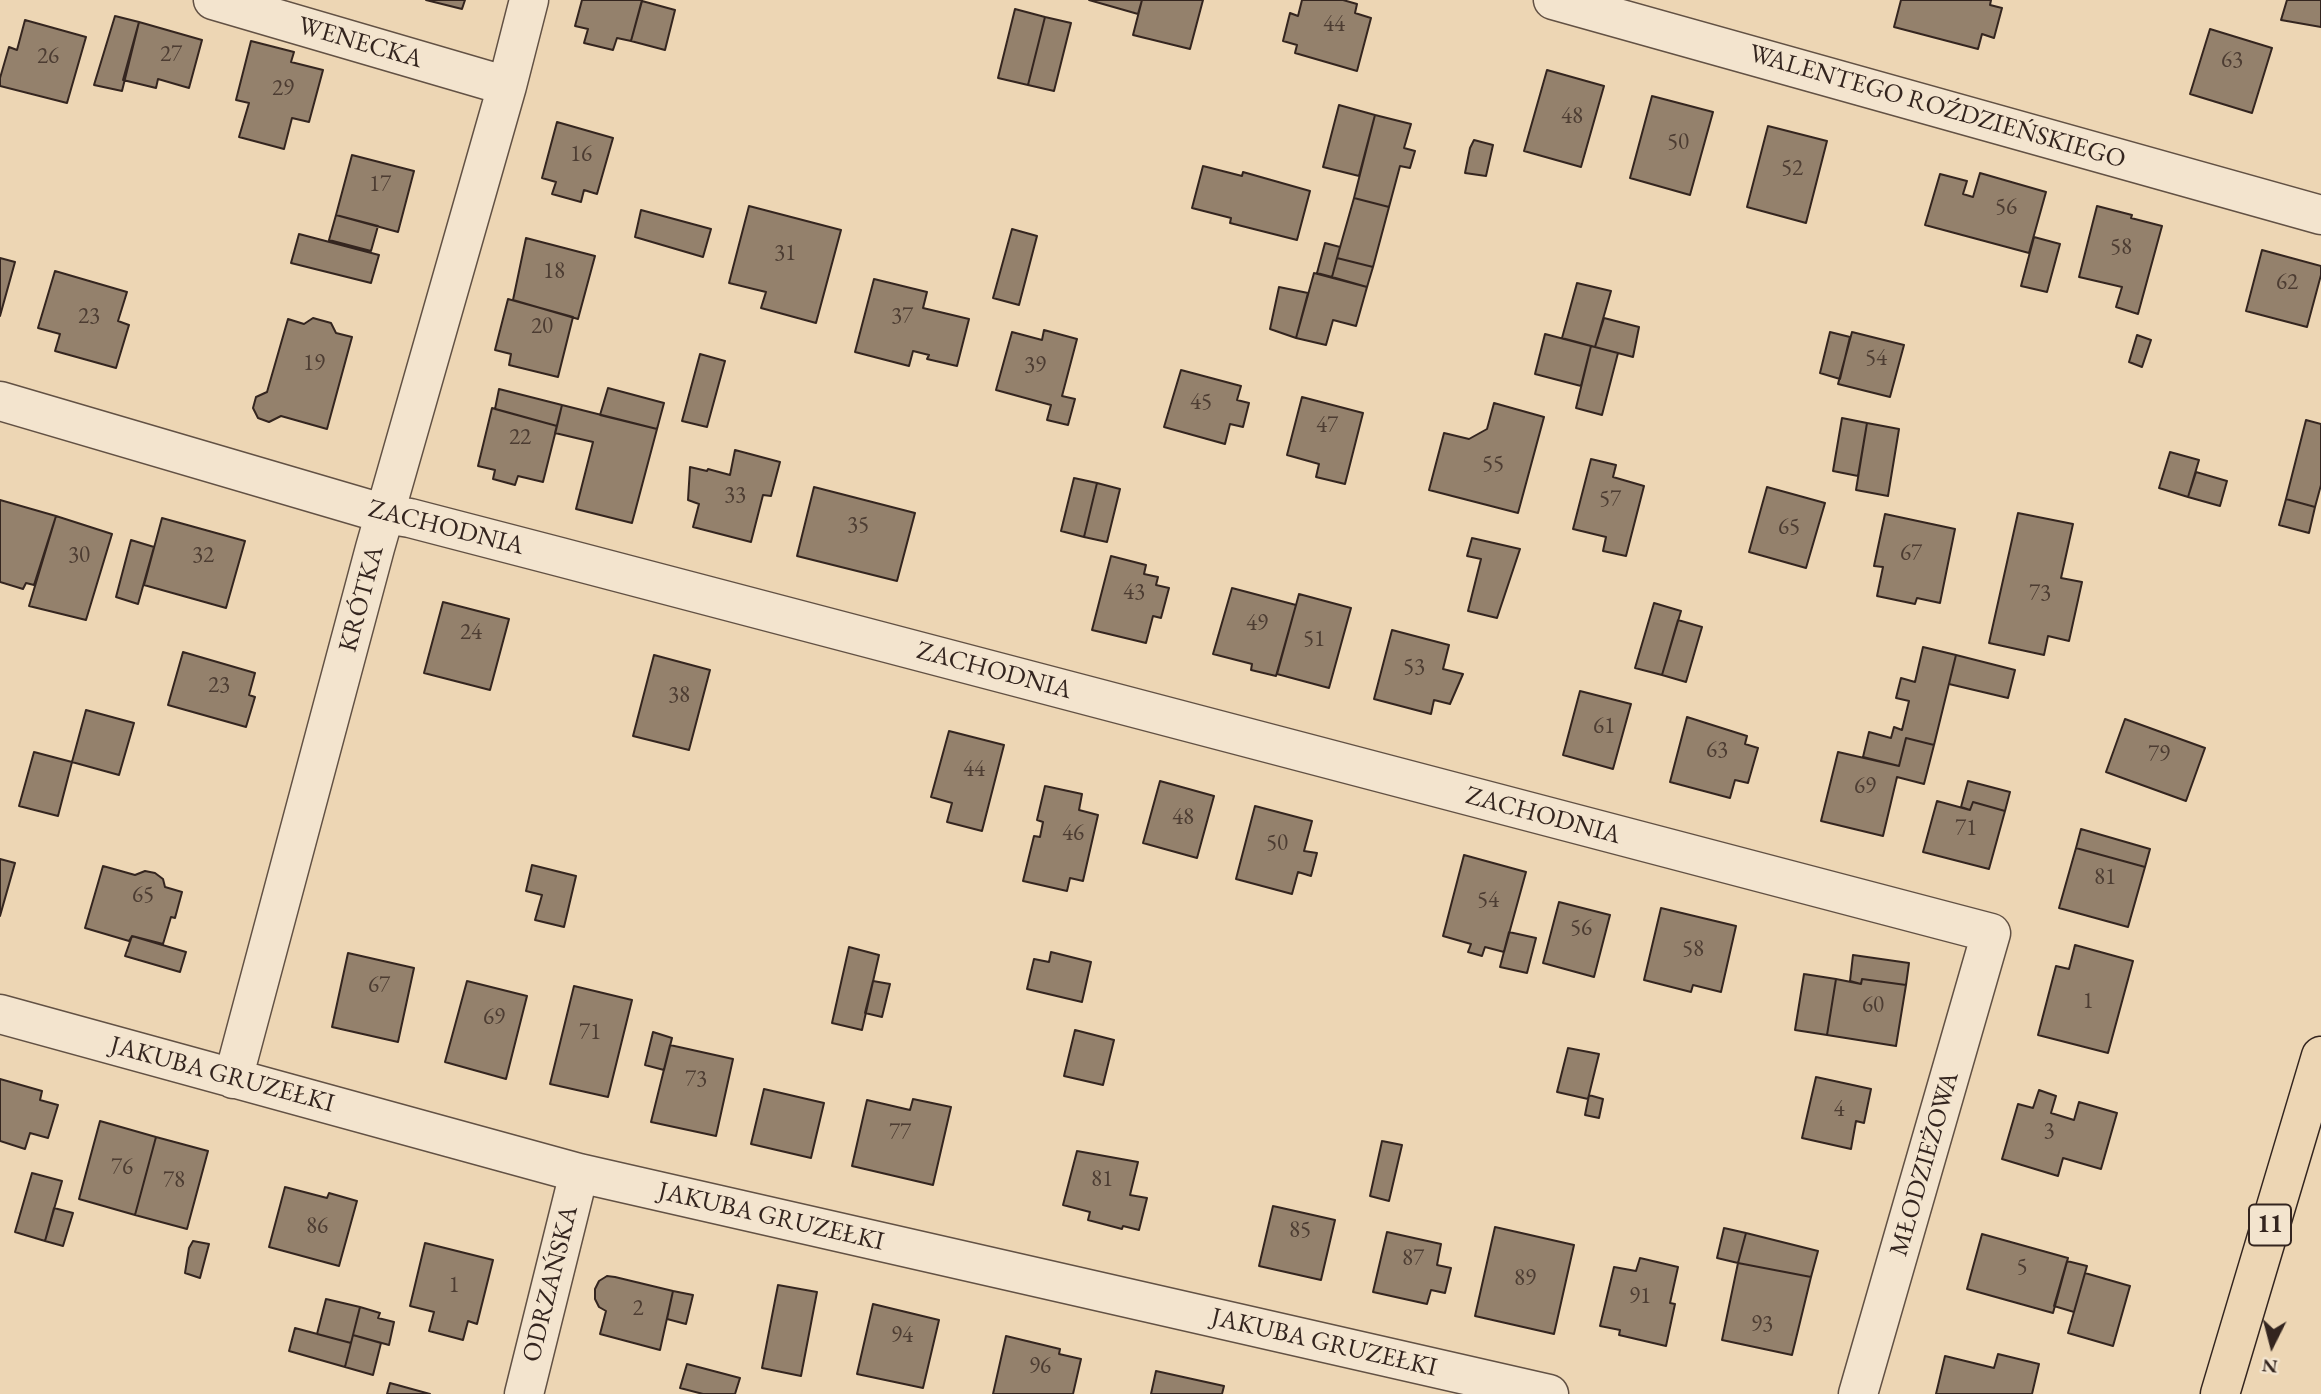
<!DOCTYPE html>
<html>
<head>
<meta charset="utf-8">
<style>
	body { margin:0 }
	#map { position:relative; width:2321px; height:1394px; overflow:hidden; background:#edd6b4; font-family:"EB Garamond",serif }
	canvas { display:block }
	.north { position:absolute; left:2237px; top:1310px; width:70px; height:70px; -webkit-text-stroke:5px #f3e4ce; paint-order:stroke; rotate:186deg; font-size:19px; font-weight:700; line-height:28px; text-align:center; color:#34251f }
	.north::after { content:''; display:block; margin:auto; width:24px; height:32px; background:#34251f; clip-path:polygon(50% 0,100% 100%,50% 72%,0 100%) }
</style>
</head>
<body>
<div id="map">
<canvas width="2321" height="1394"></canvas>
<div class="north">N</div>
</div>
<script>
const ctx = document.querySelector('canvas').getContext('2d');
ctx.lineJoin = 'round';
function fillPath(path, color) { ctx.fillStyle = color; ctx.fill(path, 'evenodd'); }
const toPath = rows => new Path2D(rows.map(r => 'M' + r).join(''));
function trace(path, color, width, dash) { ctx.strokeStyle = color; ctx.lineWidth = width; ctx.lineCap = dash ? 'butt' : 'round'; ctx.setLineDash(dash || []); ctx.stroke(path); }
function write(font, color, halo, rows, align = 'center') {
  ctx.font = font + ' "EB Garamond",serif'; ctx.lineWidth = 5; ctx.setLineDash([]); ctx.textBaseline = 'middle'; ctx.strokeStyle = halo; ctx.fillStyle = color; for (const [text, x, y, turn = 0] of rows) {
    ctx.save(); ctx.translate(x, y); ctx.rotate((+turn || 0) * Math.PI / 180); ctx.textAlign = isNaN(turn) ? turn : align; if (halo) ctx.strokeText(text, 0, 0); ctx.fillText(text, 0, 0); ctx.restore();
  }
}
const building = toPath([
	[426,0,465,0,462,9,426,0],
	[582,0,642,0,631,41,617,38,613,50,584,43,588,29,575,26,582,0],
	[1089,0,1142,0,1138,14,1089,0],
	[1142,0,1203,0,1190,49,1133,35,1142,0],
	[1302,0,1343,0,1357,4,1355,13,1371,18,1357,71,1295,53,1297,45,1283,41,1290,13,1298,16,1302,0],
	[1901,0,1991,0,1990,5,2002,8,1994,38,1982,34,1978,49,1894,27,1901,0],
	[2287,0,2321,0,2321,27,2281,20,2287,0],
	[642,1,675,10,665,50,631,41,642,1],
	[1015,9,1045,17,1028,85,998,78,1015,9],
	[115,16,139,22,122,91,94,85,115,16],
	[1045,17,1071,23,1054,91,1028,85,1045,17],
	[25,20,86,37,67,103,0,86,0,78,9,47,17,50,25,20],
	[139,22,202,40,189,88,158,79,156,88,123,80,139,22],
	[2210,29,2272,48,2252,113,2190,94,2210,29],
	[251,41,294,52,291,62,323,70,309,122,292,118,284,149,239,137,249,103,236,100,251,41],
	[1547,70,1604,86,1581,167,1524,151,1547,70],
	[1652,96,1713,112,1690,195,1630,178,1652,96],
	[1339,105,1375,115,1359,176,1323,167,1339,105],
	[1375,115,1411,124,1404,148,1415,151,1410,168,1400,166,1389,207,1354,198,1375,115],
	[557,122,613,138,597,194,584,190,581,202,552,194,556,182,542,178,557,122],
	[1768,126,1827,141,1806,223,1747,207,1768,126],
	[1474,140,1493,145,1486,176,1465,173,1470,148,1474,140],
	[352,155,414,171,398,232,336,215,352,155],
	[1203,166,1242,176,1243,172,1310,191,1297,240,1230,223,1231,218,1192,208,1203,166],
	[1980,173,2046,192,2029,253,1925,225,1940,174,1967,181,1963,194,1973,197,1980,173],
	[1354,198,1389,207,1373,267,1337,258,1354,198],
	[749,206,841,230,816,323,761,308,766,292,729,283,749,206],
	[2097,206,2132,215,2131,218,2162,226,2138,314,2116,307,2122,287,2079,277,2097,206],
	[641,210,711,229,703,257,635,237,641,210],
	[336,215,378,226,371,251,329,240,336,215],
	[1012,229,1037,236,1019,305,993,298,1012,229],
	[299,234,379,255,371,283,291,263,299,234],
	[2034,237,2060,244,2047,292,2021,286,2034,237],
	[526,238,595,256,578,319,513,300,526,238],
	[1325,243,1340,247,1332,277,1317,273,1325,243],
	[2262,250,2321,266,2321,275,2307,327,2246,311,2262,250],
	[0,258,15,262,0,316,0,258],
	[1337,258,1373,267,1367,287,1332,277,1337,258],
	[55,271,127,292,118,321,129,325,116,368,55,351,60,334,38,328,55,271],
	[1314,273,1367,287,1356,326,1333,320,1326,345,1296,338,1314,273],
	[874,279,927,292,923,308,969,319,957,366,927,359,929,355,913,351,909,366,855,352,874,279],
	[1577,283,1611,291,1595,347,1562,338,1577,283],
	[1279,287,1308,293,1296,338,1270,329,1279,287],
	[508,299,573,317,558,377,509,365,511,354,495,350,508,299],
	[313,318,331,323,336,333,352,337,327,429,281,416,269,422,258,418,253,408,256,397,267,392,288,319,304,324,313,318],
	[1604,318,1639,327,1633,357,1595,347,1604,318],
	[1044,330,1077,339,1062,396,1075,399,1068,425,1047,420,1051,405,996,390,1012,332,1042,340,1044,330],
	[1830,332,1850,337,1840,379,1820,373,1830,332],
	[1852,332,1904,345,1890,397,1838,384,1852,332],
	[1545,334,1591,346,1581,386,1535,374,1545,334],
	[2137,335,2151,340,2142,367,2129,362,2137,335],
	[1591,346,1618,353,1602,415,1576,408,1591,346],
	[700,354,725,361,707,427,682,421,700,354],
	[1181,370,1241,386,1237,400,1249,403,1243,427,1230,424,1225,444,1164,427,1181,370],
	[608,388,664,403,657,429,600,415,608,388],
	[499,389,562,405,557,426,495,409,499,389],
	[1302,397,1363,413,1345,484,1316,477,1319,464,1287,455,1302,397],
	[1494,403,1544,417,1518,513,1429,490,1444,433,1469,439,1487,429,1494,403],
	[562,405,657,429,632,523,576,509,593,442,555,433,562,405],
	[492,408,557,426,543,482,518,476,515,485,493,479,495,470,478,466,492,408],
	[1842,418,1867,423,1858,476,1833,471,1842,418],
	[2306,420,2321,424,2321,485,2315,507,2286,499,2306,420],
	[1867,423,1899,429,1888,496,1856,490,1867,423],
	[735,450,780,462,771,496,763,495,751,542,693,527,699,504,688,500,690,467,707,471,708,469,730,475,735,450],
	[2170,452,2199,460,2188,497,2159,488,2170,452],
	[1591,459,1616,465,1613,477,1644,486,1626,556,1603,551,1606,537,1573,529,1591,459],
	[2196,472,2227,481,2220,506,2188,497,2196,472],
	[1074,478,1097,483,1084,537,1061,531,1074,478],
	[1097,483,1120,489,1107,542,1084,537,1097,483],
	[814,487,915,513,897,581,797,556,814,487],
	[1767,487,1825,503,1806,568,1749,552,1767,487],
	[2286,499,2315,507,2309,533,2279,525,2286,499],
	[0,500,56,516,34,585,26,583,23,589,0,582,0,500],
	[2018,513,2073,524,2061,578,2082,582,2069,641,2048,636,2044,655,1989,643,2018,513],
	[1885,514,1955,529,1940,603,1917,598,1915,604,1877,596,1883,567,1874,566,1885,514],
	[56,516,112,534,86,620,29,606,56,516],
	[162,518,245,541,226,608,144,585,162,518],
	[1472,538,1520,549,1497,618,1468,611,1481,559,1467,556,1472,538],
	[131,540,154,547,138,604,116,597,131,540],
	[1111,556,1146,565,1144,574,1158,577,1156,585,1169,588,1161,618,1153,616,1146,643,1092,630,1111,556],
	[1232,588,1296,605,1276,676,1251,670,1252,664,1213,654,1232,588],
	[1299,594,1351,608,1329,688,1277,674,1299,594],
	[443,602,509,619,490,690,424,673,443,602],
	[1654,603,1681,611,1662,675,1635,668,1654,603],
	[1678,620,1702,627,1686,682,1662,675,1678,620],
	[1392,630,1449,645,1443,669,1463,674,1450,704,1434,700,1431,714,1374,699,1392,630],
	[1923,647,1956,655,1934,745,1906,738,1899,766,1863,757,1869,732,1891,738,1894,727,1902,730,1909,701,1896,698,1901,678,1915,682,1923,647],
	[183,652,255,673,249,695,255,697,246,727,168,705,183,652],
	[654,655,710,670,689,750,633,736,654,655],
	[1956,655,2015,670,2008,698,1949,684,1956,655],
	[1580,691,1631,704,1613,769,1563,755,1580,691],
	[86,710,134,723,119,775,72,762,86,710],
	[1687,717,1747,736,1745,744,1758,748,1748,783,1735,780,1730,798,1670,782,1687,717],
	[2125,719,2205,748,2186,801,2106,772,2125,719],
	[949,731,1004,745,982,831,947,822,952,803,931,797,949,731],
	[1906,738,1934,745,1924,784,1897,777,1883,836,1821,821,1838,752,1899,766,1906,738],
	[34,752,72,762,58,816,19,806,34,752],
	[1160,781,1214,796,1197,858,1143,843,1160,781],
	[1968,781,2010,792,2005,811,1973,802,1970,810,1961,807,1968,781],
	[1045,786,1082,794,1079,810,1098,815,1083,881,1070,878,1067,891,1023,881,1034,836,1040,837,1043,822,1037,820,1045,786],
	[1937,801,1970,810,1973,802,2005,811,1989,869,1923,852,1937,801],
	[1255,806,1312,821,1304,851,1317,853,1311,876,1298,872,1292,894,1236,879,1255,806],
	[2081,829,2150,849,2145,867,2076,848,2081,829],
	[2076,848,2145,867,2128,927,2059,908,2076,848],
	[1464,855,1526,872,1504,952,1485,947,1482,956,1468,952,1471,944,1443,936,1464,855],
	[0,859,15,863,0,916,0,859],
	[532,865,576,876,564,927,535,920,542,895,526,891,532,865],
	[103,866,135,875,145,871,155,873,163,879,165,887,182,892,175,918,171,917,163,944,132,936,129,941,85,928,103,866],
	[1559,902,1610,915,1594,977,1543,963,1559,902],
	[1661,908,1736,926,1721,992,1693,985,1691,992,1644,980,1661,908],
	[1509,932,1536,938,1527,973,1500,967,1509,932],
	[132,936,186,952,180,972,125,956,132,936],
	[2075,945,2133,961,2108,1053,2038,1035,2056,966,2069,969,2075,945],
	[849,947,879,955,862,1030,832,1023,849,947],
	[1051,952,1091,962,1082,1002,1027,989,1034,959,1049,962,1051,952],
	[348,953,414,968,398,1042,332,1027,348,953],
	[1853,955,1909,963,1906,985,1862,979,1861,984,1850,981,1853,955],
	[1804,974,1836,979,1827,1035,1795,1030,1804,974],
	[1836,979,1861,984,1862,979,1906,985,1896,1046,1827,1035,1836,979],
	[467,981,527,996,506,1079,445,1062,467,981],
	[873,981,890,984,882,1017,865,1013,873,981],
	[574,986,632,1000,608,1097,550,1084,574,986],
	[1075,1030,1114,1040,1103,1085,1064,1076,1075,1030],
	[653,1032,672,1038,664,1070,645,1065,653,1032],
	[670,1045,733,1059,716,1136,651,1122,670,1045],
	[1568,1048,1599,1054,1588,1099,1557,1092,1568,1048],
	[1816,1077,1871,1089,1864,1123,1856,1121,1851,1149,1802,1138,1816,1077],
	[0,1079,42,1091,40,1100,58,1105,48,1138,30,1133,25,1149,0,1141,0,1079],
	[764,1089,824,1103,811,1158,751,1144,764,1089],
	[2039,1090,2056,1096,2051,1113,2074,1120,2079,1102,2117,1113,2101,1169,2063,1158,2058,1176,2002,1159,2018,1104,2033,1108,2039,1090],
	[1589,1095,1603,1099,1599,1118,1585,1115,1589,1095],
	[913,1099,951,1107,933,1185,852,1166,867,1100,910,1110,913,1099],
	[100,1121,156,1137,135,1215,79,1199,100,1121],
	[156,1137,208,1151,187,1229,135,1215,156,1137],
	[1382,1141,1402,1145,1389,1201,1370,1196,1382,1141],
	[1077,1151,1138,1162,1130,1195,1147,1198,1139,1230,1123,1226,1122,1229,1088,1220,1090,1212,1063,1205,1077,1151],
	[32,1173,62,1181,45,1241,15,1232,32,1173],
	[285,1187,327,1198,329,1193,357,1201,339,1266,269,1247,285,1187],
	[1273,1206,1335,1220,1321,1280,1259,1266,1273,1206],
	[54,1208,73,1213,63,1246,45,1241,54,1208],
	[1495,1227,1574,1245,1554,1334,1475,1316,1495,1227],
	[1724,1228,1746,1233,1738,1263,1717,1258,1724,1228],
	[1387,1232,1441,1244,1437,1265,1451,1268,1445,1293,1431,1290,1427,1304,1373,1292,1387,1232],
	[1746,1233,1818,1251,1811,1277,1738,1263,1746,1233],
	[1982,1234,2068,1258,2053,1313,1967,1289,1982,1234],
	[193,1241,209,1244,200,1278,185,1273,189,1248,193,1241],
	[425,1243,493,1260,477,1324,468,1321,463,1340,429,1331,434,1312,410,1306,425,1243],
	[1640,1258,1678,1267,1670,1303,1675,1304,1666,1346,1619,1335,1620,1330,1600,1326,1614,1267,1636,1271,1640,1258],
	[2067,1261,2087,1266,2074,1312,2054,1306,2067,1261],
	[1738,1263,1811,1277,1792,1355,1722,1340,1738,1263],
	[2085,1273,2130,1286,2113,1346,2068,1333,2085,1273],
	[607,1276,615,1277,673,1291,660,1350,600,1334,606,1311,599,1307,595,1299,595,1289,599,1281,607,1276],
	[778,1285,817,1292,801,1376,762,1368,778,1285],
	[673,1291,693,1295,686,1324,667,1319,673,1291],
	[326,1299,360,1307,351,1343,317,1334,326,1299],
	[873,1304,939,1320,923,1388,857,1374,873,1304],
	[360,1307,380,1313,378,1318,394,1322,389,1345,353,1335,360,1307],
	[295,1328,351,1343,345,1367,289,1351,295,1328],
	[353,1335,381,1343,373,1375,345,1367,353,1335],
	[1006,1336,1060,1349,1059,1354,1081,1359,1073,1394,993,1394,1006,1336],
	[1998,1354,2039,1364,2032,1394,1936,1394,1945,1356,1994,1368,1998,1354],
	[687,1364,740,1378,735,1394,703,1394,680,1388,687,1364],
	[1156,1371,1224,1386,1222,1394,1151,1394,1156,1371],
	[390,1383,430,1394,387,1394,390,1383]
]);
const minor = toPath([
	[213,0,507,86],
	[1553,0,2321,215],
	[0,401,385,514,410,518,560,557,1991,933,1858,1394],
	[0,1014,579,1173,1549,1394],
	[233,1079,375,548,507,86,529,0],
	[524,1394,579,1173]
]);
const trunk = toPath([
	[2220,1394,2321,1056]
]);
const numberNames = [
	["44",1334,25],
	["27",171,55],
	["26",48,57],
	["63",2232,61],
	["29",283,89],
	["48",1572,117],
	["50",1678,143],
	["16",581,155],
	["52",1792,169],
	["17",380,185],
	["56",2006,208],
	["58",2121,248],
	["31",785,254],
	["18",554,272],
	["62",2287,283],
	["23",89,317],
	["37",902,317],
	["20",542,327],
	["54",1876,359],
	["19",314,364],
	["39",1035,366],
	["45",1201,403],
	["47",1327,426],
	["22",520,438],
	["55",1493,465],
	["33",735,496],
	["57",1610,500],
	["35",858,526],
	["65",1789,528],
	["67",1911,554],
	["30",79,556],
	["32",203,556],
	["43",1134,593],
	["73",2040,594],
	["49",1257,624],
	["24",471,633],
	["51",1314,640],
	["53",1414,668],
	["23",219,686],
	["38",679,696],
	["61",1604,727],
	["63",1717,751],
	["79",2159,755],
	["44",974,770],
	["69",1865,787],
	["48",1183,818],
	["71",1966,829],
	["46",1073,834],
	["50",1277,844],
	["81",2105,878],
	["65",143,896],
	["54",1488,901],
	["56",1581,929],
	["58",1693,950],
	["67",379,986],
	["1",2088,1002],
	["60",1873,1006],
	["69",494,1018],
	["71",590,1033],
	["73",696,1080],
	["4",1839,1110],
	["3",2049,1132],
	["77",900,1133],
	["76",122,1168],
	["81",1102,1180],
	["78",174,1181],
	["86",317,1227],
	["85",1300,1231],
	["87",1413,1259],
	["5",2022,1268],
	["89",1525,1279],
	["1",454,1286],
	["91",1640,1297],
	["2",638,1309],
	["93",1762,1325],
	["94",902,1336],
	["96",1040,1367]
];
const shields = [
	[2270,1225,42]
];
const shieldNames = [
	["11",2270,1225]
];
const streetNames = [
	["WENECKA",360,43,16],
	["WALENTEGO ROŹDZIEŃSKIEGO",1937,107,16],
	["ZACHODNIA",446,528,14],
	["KRÓTKA",362,599,-75],
	["ZACHODNIA",994,671,15],
	["ZACHODNIA",1543,816,15],
	["JAKUBA GRUZEŁKI",222,1075,15],
	["MŁODZIEŻOWA",1925,1164,-74],
	["JAKUBA GRUZEŁKI",771,1217,13],
	["ODRZAŃSKA",551,1284,-76],
	["JAKUBA GRUZEŁKI",1324,1343,13]
];
fillPath(building, '#94816c');
trace(building, '#34251f', 2);
trace(minor, '#625144', 41);
trace(trunk, '#34251f', 41);
trace(minor, '#f3e4ce', 38);
trace(trunk, '#edd6b4', 38);
write('23px', '#4c3c32', null, numberNames);
for (const [x, y, w] of shields) { const box = new Path2D(); box.roundRect(x - w / 2, y - 20.5, w, 41, 5); ctx.fillStyle = '#f3e4ce'; ctx.fill(box); trace(box, '#34251f', 2); }
write('bold 24px', '#34251f', null, shieldNames);
write('26px', '#34251f', '#f3e4ce', streetNames);
</script>
</body>
</html>
